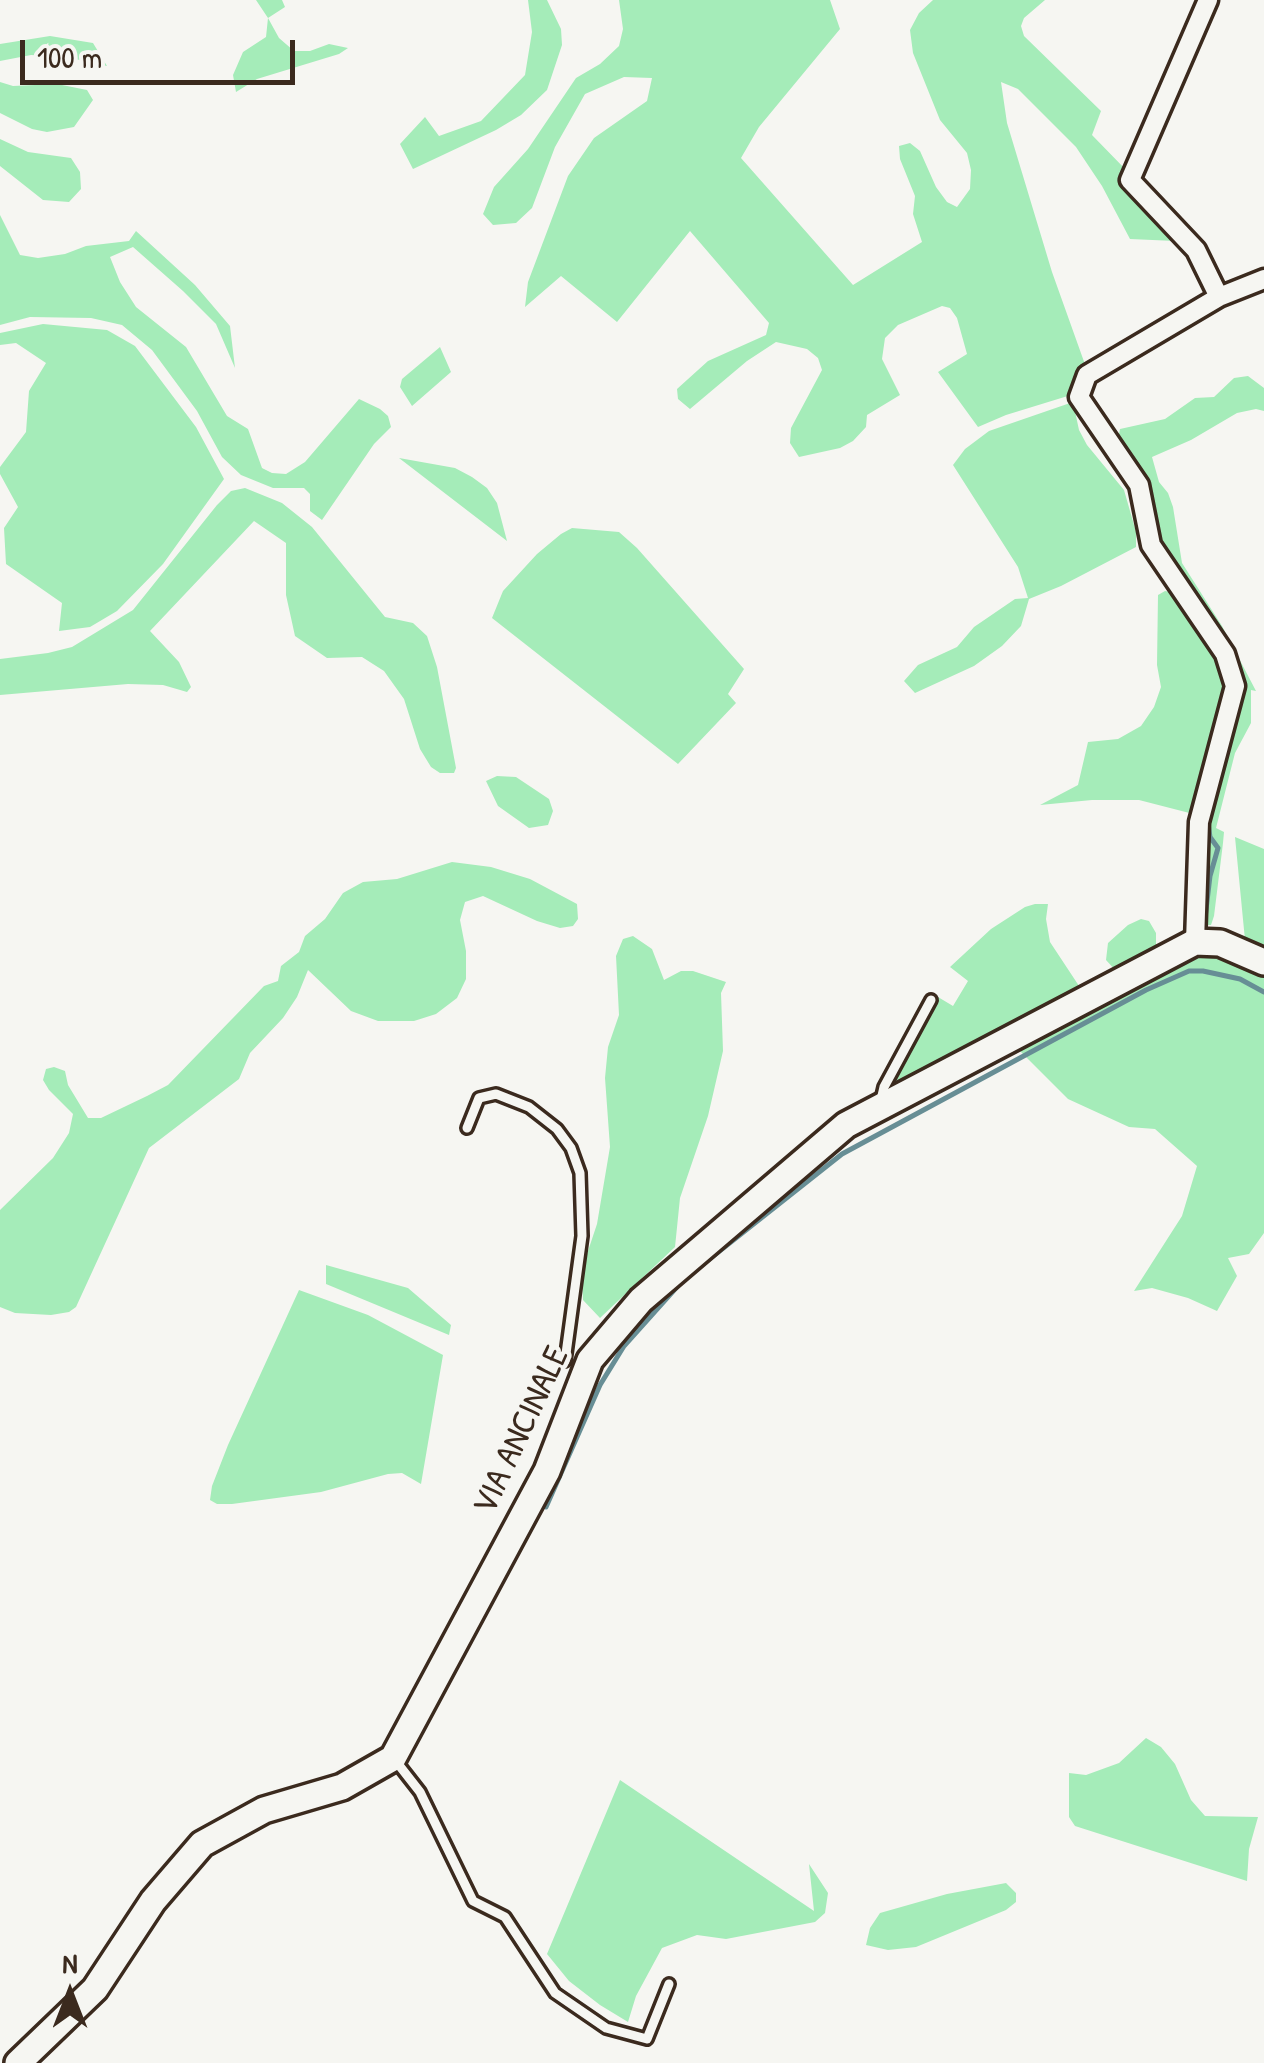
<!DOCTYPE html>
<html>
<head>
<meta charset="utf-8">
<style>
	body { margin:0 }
	#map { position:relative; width:1264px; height:2063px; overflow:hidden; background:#f6f6f2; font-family:"Patrick Hand",sans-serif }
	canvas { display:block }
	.north { position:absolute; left:20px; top:1943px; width:100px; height:100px; -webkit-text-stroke:8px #f6f6f2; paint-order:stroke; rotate:0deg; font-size:28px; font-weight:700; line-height:40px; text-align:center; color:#3b2a1e }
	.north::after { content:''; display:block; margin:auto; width:35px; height:45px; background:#3b2a1e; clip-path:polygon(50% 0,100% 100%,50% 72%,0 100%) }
	.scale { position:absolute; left:20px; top:40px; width:275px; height:45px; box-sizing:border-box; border:5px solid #3b2a1e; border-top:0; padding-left:12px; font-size:30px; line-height:35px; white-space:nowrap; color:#3b2a1e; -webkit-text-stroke:8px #f6f6f2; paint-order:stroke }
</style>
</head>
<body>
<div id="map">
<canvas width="1264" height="2063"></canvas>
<div class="north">N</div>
<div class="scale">100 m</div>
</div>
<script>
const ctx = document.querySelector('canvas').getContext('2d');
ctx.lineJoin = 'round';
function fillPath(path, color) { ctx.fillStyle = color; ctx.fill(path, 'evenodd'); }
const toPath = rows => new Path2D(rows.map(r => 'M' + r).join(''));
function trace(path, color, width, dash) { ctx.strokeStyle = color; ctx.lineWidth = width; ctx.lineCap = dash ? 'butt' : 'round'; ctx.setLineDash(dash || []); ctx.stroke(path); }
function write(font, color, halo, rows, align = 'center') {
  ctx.font = font + ' "Patrick Hand",sans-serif'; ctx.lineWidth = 9; ctx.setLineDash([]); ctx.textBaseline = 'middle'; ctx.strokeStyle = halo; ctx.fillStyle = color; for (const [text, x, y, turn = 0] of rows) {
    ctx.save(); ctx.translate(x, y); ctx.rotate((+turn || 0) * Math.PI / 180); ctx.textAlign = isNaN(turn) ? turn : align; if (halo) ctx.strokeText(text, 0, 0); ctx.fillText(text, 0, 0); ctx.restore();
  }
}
const green = toPath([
	[256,0,282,0,285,7,268,18,279,38,294,51,310,51,329,44,348,48,339,54,257,79,236,92,233,75,243,52,266,37,268,18],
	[528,0,547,0,561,29,562,45,547,90,521,115,496,130,413,169,400,144,425,117,439,136,481,121,525,75,532,32],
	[619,0,830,0,840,29,759,127,741,158,853,285,922,242,913,214,915,196,900,159,899,146,910,143,920,151,936,187,947,202,957,207,970,189,971,170,967,153,940,120,913,53,910,30,919,13,933,0,1045,0,1024,18,1021,26,1024,36,1101,111,1092,135,1128,172,1191,252,1175,241,1130,239,1102,186,1076,147,1018,89,1001,82,1007,123,1052,272,1087,370,1071,395,1006,415,978,427,938,372,967,354,957,318,950,308,942,306,898,325,885,338,882,359,900,395,867,415,866,427,853,441,840,448,799,457,790,443,791,428,822,370,818,358,807,349,776,342,747,361,690,409,678,399,677,389,708,361,766,335,769,323,690,231,617,322,561,276,525,307,528,282,568,176,594,138,647,101,652,78,624,77,585,94,555,147,532,208,516,223,493,225,483,214,494,187,528,149,576,78,600,64,619,46,623,29],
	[50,36,93,43,107,66,66,57,31,55,0,61,0,44],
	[0,82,13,86,57,84,87,90,93,100,74,127,47,132,32,129,0,113],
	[0,139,28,152,71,158,80,172,81,189,69,202,43,200,0,166],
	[0,215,20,255,38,258,65,254,86,246,129,241,136,231,195,285,230,326,235,368,216,324,183,291,133,247,110,257,120,282,136,307,186,347,227,416,248,429,262,468,272,473,286,474,305,462,359,399,380,409,388,416,391,427,374,444,322,520,310,511,310,494,304,488,273,488,241,475,222,457,197,411,152,350,122,325,91,318,30,317,0,325],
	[43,324,107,330,135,346,196,427,224,479,163,564,117,611,90,627,59,631,62,603,6,564,4,528,18,507,0,474,0,467,26,432,29,391,46,363,16,343,0,345,0,333],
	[440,347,451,372,412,406,400,387,402,379],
	[1248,376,1264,388,1264,411,1256,409,1237,413,1191,440,1152,457,1159,482,1168,493,1173,507,1182,563,1222,626,1256,691,1251,690,1251,723,1235,753,1216,828,1224,832,1223,843,1214,916,1211,925,1206,925,1202,921,1205,817,1139,800,1092,800,1040,805,1078,785,1088,742,1118,739,1141,726,1154,707,1161,687,1157,665,1158,595,1165,591,1180,594,1133,463,1118,439,1120,429,1165,419,1195,398,1214,397,1234,378],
	[1073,402,1079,430,1087,445,1124,490,1136,532,1136,547,1061,586,1029,599,1021,626,1002,646,974,666,915,693,904,681,918,665,957,647,974,627,1015,599,1028,598,1018,567,953,465,965,449,989,431],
	[399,458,455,468,472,477,487,488,497,503,507,541],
	[245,488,282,503,312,527,385,617,413,623,427,636,437,667,456,768,454,773,440,773,431,767,420,749,404,699,384,671,362,657,327,658,295,636,286,595,286,543,254,521,150,631,179,662,191,687,187,692,163,685,128,684,0,695,0,659,48,653,72,647,133,610,217,505,231,491],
	[572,528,619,532,637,548,744,669,728,694,736,703,678,764,492,618,503,591,537,554,561,534],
	[497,776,516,777,549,799,553,811,548,825,529,828,498,806,486,781],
	[1235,837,1264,849,1264,952,1245,940],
	[452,862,491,867,530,879,577,904,578,919,573,926,560,928,537,921,483,896,465,902,460,920,466,951,466,979,457,998,436,1014,414,1021,378,1021,351,1011,308,970,297,997,283,1018,250,1053,239,1079,149,1148,76,1307,69,1312,51,1315,15,1313,0,1307,0,1210,53,1158,69,1133,73,1114,49,1090,43,1080,46,1069,54,1067,65,1071,68,1085,88,1118,101,1118,147,1096,168,1085,264,986,278,981,281,966,299,952,305,936,325,919,343,893,363,882,397,879],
	[1035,904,1048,904,1046,919,1050,942,1083,992,892,1091,906,1053,938,997,953,1006,968,981,950,967,991,929,1025,907],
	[1141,919,1149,921,1156,933,1156,953,1117,972,1106,960,1108,943,1128,925],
	[633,936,652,949,664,980,681,971,693,971,726,982,721,993,723,1051,708,1116,680,1198,675,1247,600,1318,583,1300,582,1281,585,1260,597,1224,610,1147,605,1078,608,1047,619,1015,616,956,623,939],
	[1213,956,1237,960,1264,975,1264,1233,1249,1254,1228,1258,1237,1276,1217,1311,1188,1298,1152,1288,1134,1291,1182,1216,1197,1166,1155,1129,1129,1127,1068,1099,1016,1047,1186,960],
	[326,1265,408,1288,451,1325,449,1335,326,1284],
	[299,1290,368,1315,443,1355,421,1484,402,1473,388,1474,321,1492,232,1504,217,1504,210,1500,212,1486,228,1445],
	[1146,1738,1161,1747,1175,1764,1191,1800,1205,1816,1258,1817,1249,1849,1247,1881,1075,1826,1069,1817,1069,1773,1086,1775,1119,1763],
	[620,1780,814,1911,809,1864,828,1893,825,1913,815,1922,726,1939,697,1935,662,1948,636,1996,628,2022,600,2005,569,1981,547,1954],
	[1006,1883,1016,1893,1016,1902,1006,1910,916,1947,888,1950,866,1945,870,1928,880,1913,947,1894]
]);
const stream = toPath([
	[1205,918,1210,876,1218,848,1210,837,1208,823],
	[693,1272,842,1154,1146,990,1189,971,1203,971,1240,979,1264,992],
	[546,1507,600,1385,624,1346,684,1279]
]);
const lane = toPath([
	[881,1100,884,1087,931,1000],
	[467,1128,479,1098,496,1094,529,1107,557,1129,571,1148,580,1173,582,1236,565,1361],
	[395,1760,420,1792,473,1901,505,1917,555,1993,606,2028,647,2039,669,1984]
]);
const street = toPath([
	[1208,0,1130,180,1196,250,1219,297],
	[1195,942,1199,822,1235,686,1225,654,1151,545,1139,485,1079,397,1087,375,1219,297,1264,279]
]);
const secondary = toPath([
	[18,2063,95,1989,153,1901,202,1844,264,1810,342,1787,393,1758,547,1471,590,1360,641,1300,846,1125,1195,942,1220,943,1264,962]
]);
const streetNames = [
	["VIA ANCINALE",522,1431,-65]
];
fillPath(green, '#a5ecb9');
trace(stream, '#678e95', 5);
trace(lane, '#3b2a1e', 16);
trace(street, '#3b2a1e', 25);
trace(secondary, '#3b2a1e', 32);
trace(lane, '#f6f6f2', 9);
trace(street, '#f6f6f2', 18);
trace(secondary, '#f6f6f2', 25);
write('35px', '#3b2a1e', '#f6f6f2', streetNames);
</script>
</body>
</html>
